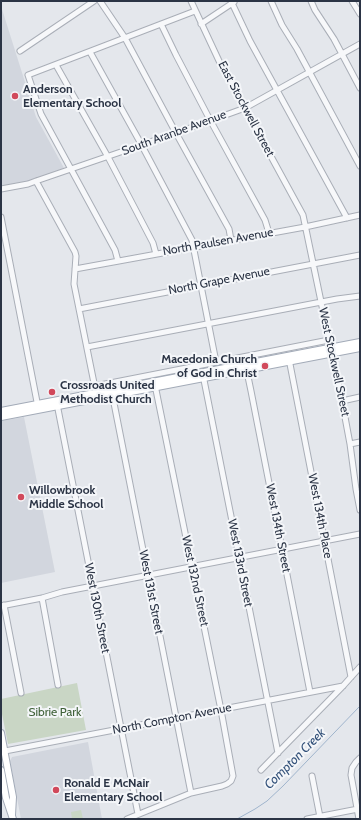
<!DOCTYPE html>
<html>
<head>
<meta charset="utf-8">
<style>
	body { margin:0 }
	#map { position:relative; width:361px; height:820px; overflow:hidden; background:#e4e7ec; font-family:Cabin,sans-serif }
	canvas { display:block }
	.frame { position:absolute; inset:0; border:2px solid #2b3445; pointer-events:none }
</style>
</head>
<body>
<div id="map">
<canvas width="361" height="820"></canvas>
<div class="frame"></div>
</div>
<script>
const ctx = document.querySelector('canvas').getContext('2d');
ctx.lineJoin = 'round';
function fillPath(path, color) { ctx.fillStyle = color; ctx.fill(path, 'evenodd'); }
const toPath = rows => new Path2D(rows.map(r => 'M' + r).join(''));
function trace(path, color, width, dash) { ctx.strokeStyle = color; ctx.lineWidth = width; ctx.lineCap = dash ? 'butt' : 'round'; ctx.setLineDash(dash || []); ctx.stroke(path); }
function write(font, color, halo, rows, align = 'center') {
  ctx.font = font + ' Cabin,sans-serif'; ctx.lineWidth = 4; ctx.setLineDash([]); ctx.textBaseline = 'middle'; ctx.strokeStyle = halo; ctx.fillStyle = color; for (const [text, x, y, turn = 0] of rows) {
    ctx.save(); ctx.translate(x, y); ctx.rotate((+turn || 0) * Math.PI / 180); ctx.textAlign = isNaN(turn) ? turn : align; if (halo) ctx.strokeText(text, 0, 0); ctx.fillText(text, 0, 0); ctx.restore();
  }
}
const built = toPath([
	[1,6,36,117,64,168,30,181,1,186],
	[24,417,55,572,1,583,1,421],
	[88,742,102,819,21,819,10,761,12,757]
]);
const green = toPath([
	[77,683,86,730,8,744,1,709,1,699],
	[81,810,83,819,72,819,71,812]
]);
const stream = toPath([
	[237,819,255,809,267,801,283,786,360,706]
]);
const minor = toPath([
	[100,1,125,38,176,133,229,229,231,240],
	[191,1,220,63,303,215,329,340,342,401,350,444,356,489,360,510],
	[231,1,250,41,347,218],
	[271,1,282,25,297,49,360,166],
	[311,1,315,10,334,39,360,88],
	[352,1,360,14],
	[161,24,176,55,209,118,265,220,269,233],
	[201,24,234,2],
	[20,51,94,1],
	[90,52,140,142,192,240,216,362],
	[56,65,108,157,153,243,156,254],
	[36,181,75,252,76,256,74,284,95,388],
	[1,189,28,184,36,181,176,133,245,108,360,44],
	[1,217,38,407],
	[118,261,115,250,41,114,28,75,195,11],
	[75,269,305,227,360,215],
	[79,309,360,255],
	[87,347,337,299,360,296],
	[289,359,351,677],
	[246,367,251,391,310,692],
	[203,375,278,753],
	[95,386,329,340],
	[112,393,191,793],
	[342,401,360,397],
	[57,404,138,814],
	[350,444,360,442],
	[42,598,58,685],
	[4,605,21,693],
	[1,606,42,598,62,592,360,534],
	[5,751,343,686],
	[261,770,343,686,360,667],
	[312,776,320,817],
	[127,819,191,793,222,786,227,784,231,781,233,776,221,710,155,385],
	[307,819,358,809],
	[359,819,351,775,352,768,356,762,360,758]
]);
const major = toPath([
	[1,411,360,342],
	[1,417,360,348],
	[1,733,13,797,12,815],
	[1,770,6,798,13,819]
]);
const markers = [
	[15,96,4,"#d1495b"],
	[265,366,4,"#d1495b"],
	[52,392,4,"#d1495b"],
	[21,497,4,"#d1495b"],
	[56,790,4,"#d1495b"]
];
const poiNames = [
	["Anderson",23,89],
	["Elementary School",23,103],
	["Macedonia Church",257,359,"right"],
	["of God in Christ",257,373,"right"],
	["Crossroads United",60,385],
	["Methodist Church",60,399],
	["Willowbrook",29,490],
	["Middle School",29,504],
	["Ronald E McNair",64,783],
	["Elementary School",64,797]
];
const streetNames = [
	["East Stockwell Street",246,109,62],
	["South Aranbe Avenue",174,133,-20],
	["North Paulsen Avenue",218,242,-10],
	["North Grape Avenue",219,281,-11],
	["West Stockwell Street",334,362,78],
	["West 134th Place",320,516,79],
	["West 134th Street",278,528,79],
	["West 133rd Street",240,563,79],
	["West 132nd Street",195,581,78],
	["West 131st Street",151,592,79],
	["West 130th Street",97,608,79],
	["North Compton Avenue",172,719,-11]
];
const parkNames = [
	["Sibrie Park",55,712]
];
const waterNames = [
	["Compton Creek",295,759,-45]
];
fillPath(built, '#d2d6de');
fillPath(green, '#c9d6c5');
trace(stream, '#9fb4cc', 1);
trace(minor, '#a9aeb7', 7);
trace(major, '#a3abb8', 8);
trace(minor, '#f7f8fa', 5);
trace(major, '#fff', 6);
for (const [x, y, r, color] of markers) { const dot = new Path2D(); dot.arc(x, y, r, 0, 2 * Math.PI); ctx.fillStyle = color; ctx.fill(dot); trace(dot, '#f4f6f9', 1.5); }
write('bold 12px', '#2b3445', '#f4f6f9', poiNames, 'left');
write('12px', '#2b3445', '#f4f6f9', streetNames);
write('12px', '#3f6138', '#f4f6f9', parkNames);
write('italic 13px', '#34527a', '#f4f6f9', waterNames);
</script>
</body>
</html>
